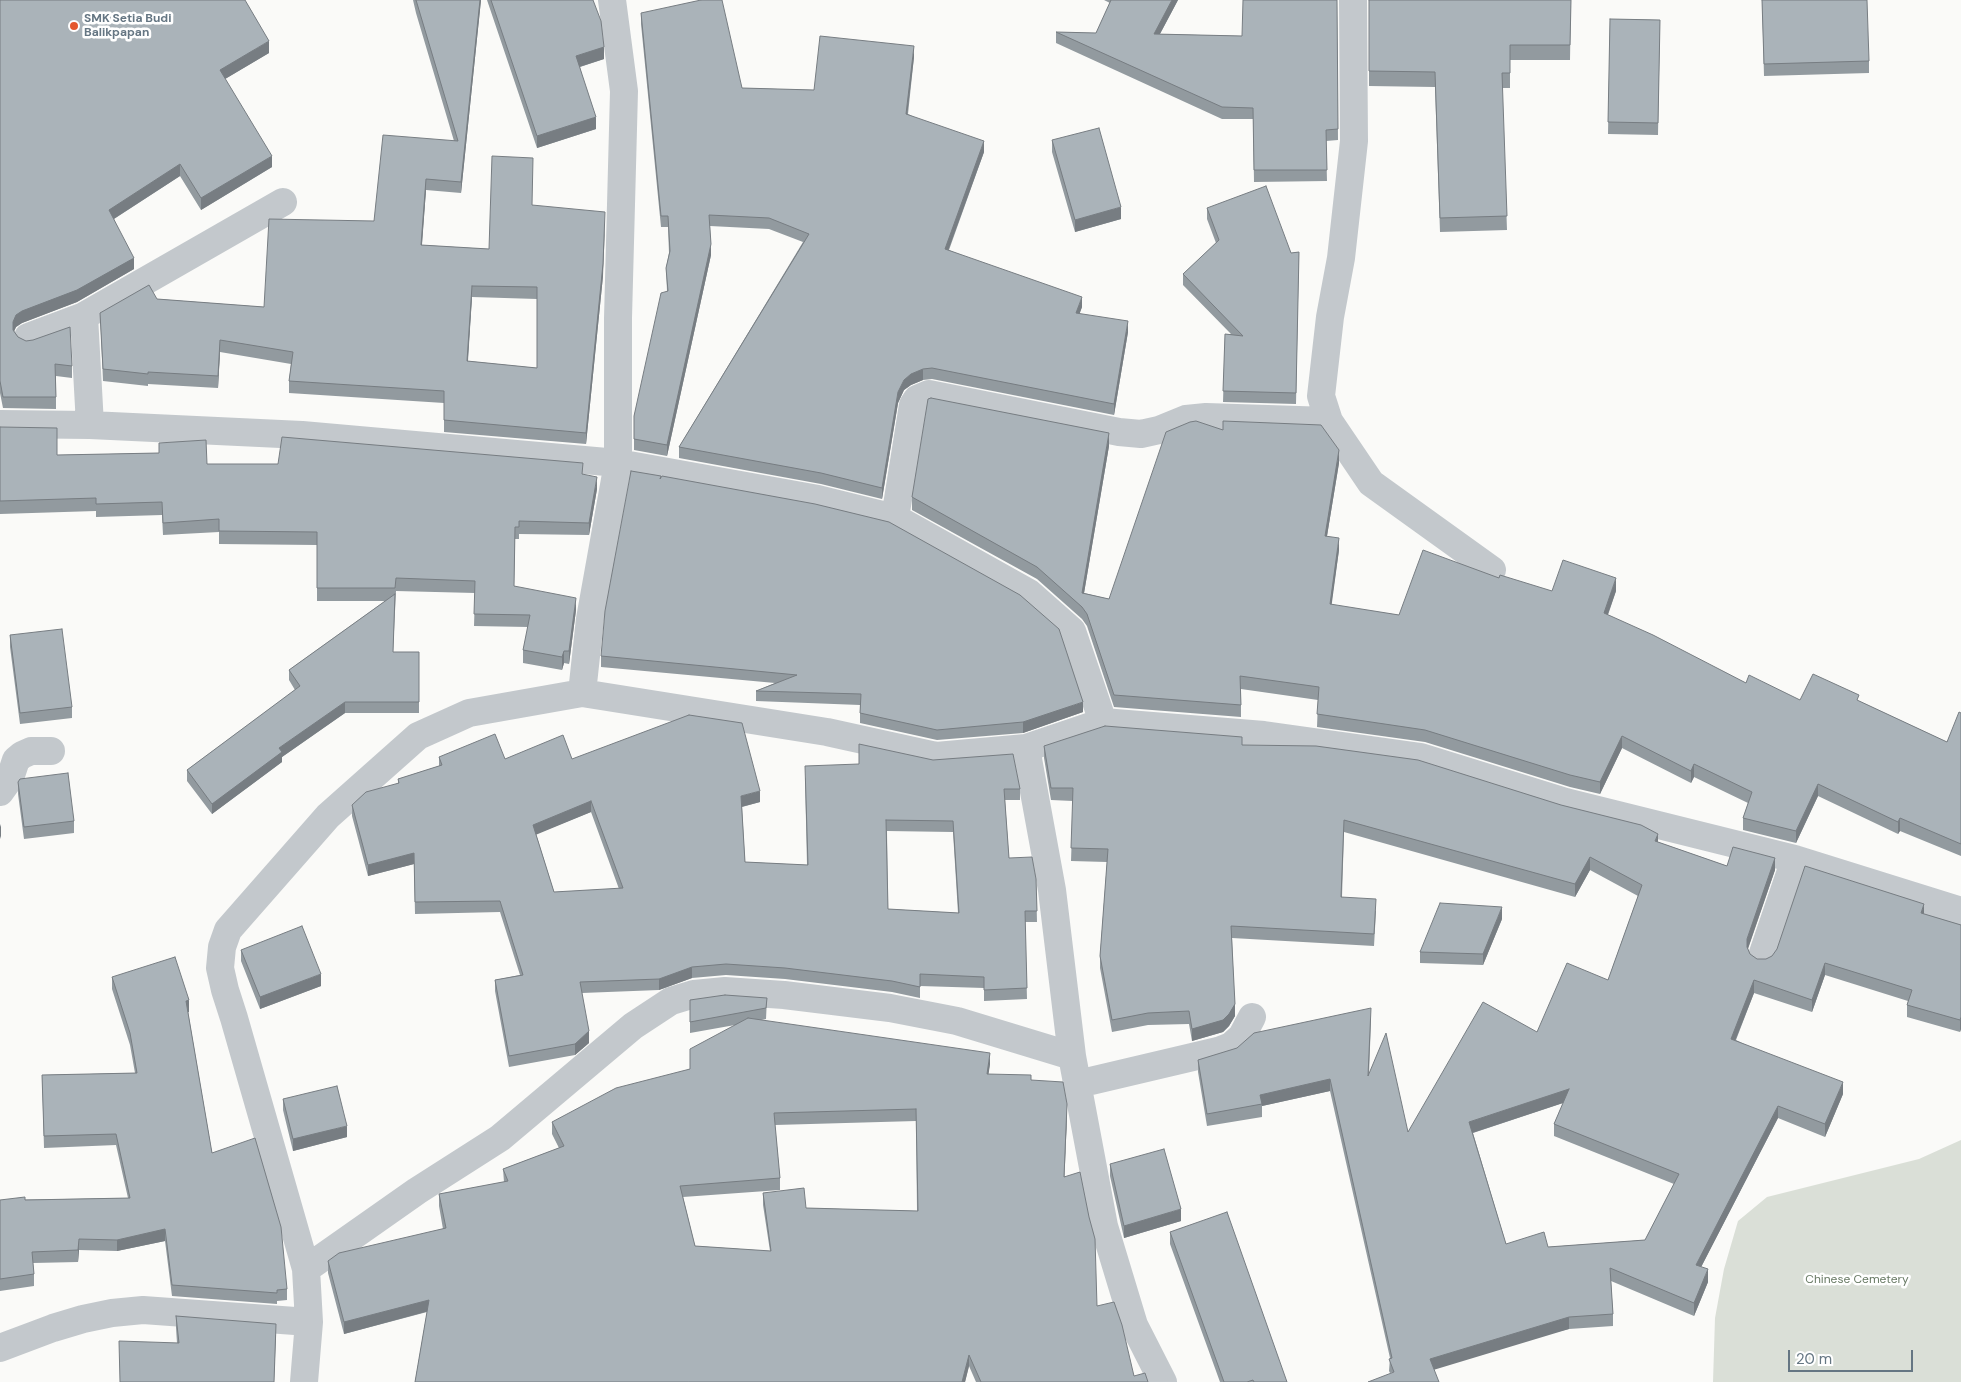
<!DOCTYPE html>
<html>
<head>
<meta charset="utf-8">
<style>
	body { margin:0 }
	#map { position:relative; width:1961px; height:1382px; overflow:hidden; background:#fafaf8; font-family:"DM Sans",sans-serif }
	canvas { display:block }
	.scale { position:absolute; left:1788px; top:1350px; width:125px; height:22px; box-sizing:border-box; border:2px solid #657683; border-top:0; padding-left:6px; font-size:15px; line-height:18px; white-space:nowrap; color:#657683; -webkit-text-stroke:4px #fff; paint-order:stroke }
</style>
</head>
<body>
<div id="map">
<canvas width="1961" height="1382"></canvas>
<div class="scale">20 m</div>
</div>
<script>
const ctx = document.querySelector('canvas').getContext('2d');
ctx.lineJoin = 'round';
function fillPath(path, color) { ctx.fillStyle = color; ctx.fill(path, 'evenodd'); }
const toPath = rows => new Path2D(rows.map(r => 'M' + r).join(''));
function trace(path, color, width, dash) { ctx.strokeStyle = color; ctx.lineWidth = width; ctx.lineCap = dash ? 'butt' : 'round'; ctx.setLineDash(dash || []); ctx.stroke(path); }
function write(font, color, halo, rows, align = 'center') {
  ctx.font = font + ' "DM Sans",sans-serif'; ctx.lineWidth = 5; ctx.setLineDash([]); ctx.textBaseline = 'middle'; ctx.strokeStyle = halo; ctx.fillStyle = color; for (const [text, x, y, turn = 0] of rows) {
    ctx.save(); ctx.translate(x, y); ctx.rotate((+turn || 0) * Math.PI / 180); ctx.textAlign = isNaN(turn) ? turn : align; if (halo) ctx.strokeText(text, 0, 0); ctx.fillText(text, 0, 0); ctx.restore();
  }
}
const green = toPath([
	[1961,1140,1961,1382,1713,1382,1715,1318,1724,1269,1738,1221,1767,1197,1919,1159]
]);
const street = toPath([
	[1353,0,1354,141,1341,258,1330,317,1321,396,1329,421,1371,483,1492,570],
	[28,337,84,316],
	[0,424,90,425,302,435,618,463,818,499,895,518,1029,593,1072,631,1103,722],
	[90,425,84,316,283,202],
	[895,518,913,405,917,399,929,394,1119,432,1141,434,1159,430,1186,419,1206,417,1329,421],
	[582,693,590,619,618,463,618,318,624,91,612,0],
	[1026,748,1052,890,1072,1056,1104,1226,1134,1325,1163,1382],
	[0,792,10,778,16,760,22,755,31,751,51,751],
	[1762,956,1795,859],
	[1078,1084,1218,1051,1231,1046,1242,1036,1252,1017],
	[306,1269,417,1191,500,1138,633,1026,671,1001,694,994,725,991,784,995,890,1008,957,1021,1072,1056],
	[0,1348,53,1328,83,1319,112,1313,143,1310,309,1322],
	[304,1382,309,1322,306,1269,234,1018,225,990,220,968,222,947,228,930,328,816,418,736,469,713,582,693,827,732,936,756,1026,748,1103,722,1264,735,1421,757,1566,802,1795,859,1961,911]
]);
const wall = toPath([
	[0,0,269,53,225,79,272,167,201,210,180,176,114,219,134,269,77,302,22,323,16,327,14,331,18,337,72,366,72,378,56,376,56,409,3,408,0,393],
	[413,0,481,0,461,193,426,190,422,245,489,249,532,205,603,276,586,444,444,432,444,403,289,393,289,381,291,364,220,352,218,388,148,384,148,386,103,381,100,313,157,299,264,307,374,221,454,141,416,13],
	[472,297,537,299,537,368,468,361],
	[487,0,593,0,604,59,580,67,596,129,537,148],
	[1104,0,1178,0,1160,34,1242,36,1337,0,1338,140,1326,141,1327,181,1254,182,1253,119,1222,119,1056,43,1056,32,1096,33,1110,3],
	[1369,0,1571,0,1570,60,1510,60,1510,88,1502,88,1507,230,1440,232,1435,87,1369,86],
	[1762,0,1869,61,1869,73,1764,76],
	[641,13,742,88,814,90,914,57,908,114,984,152,949,250,1082,307,1079,314,1128,332,1114,415,932,379,923,380,911,385,904,390,898,403,882,499,821,484,679,458,679,447,803,242,769,229,710,226,711,255,667,456,634,450,634,416,667,291,666,268,669,253,668,227,661,227,641,24],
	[1610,19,1660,20,1658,135,1608,134],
	[1052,140,1121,219,1075,232,1052,152],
	[1207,208,1291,253,1299,252,1296,404,1223,402,1225,334,1231,334,1183,285,1183,274,1216,243,1207,219],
	[0,427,57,455,159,453,159,443,207,464,583,474,597,489,589,535,519,534,519,539,515,539,514,586,576,610,569,664,564,663,562,670,523,663,523,650,528,627,474,626,475,593,396,591,393,652,419,652,419,713,345,713,282,757,282,762,212,814,187,781,187,770,295,690,289,680,289,670,385,601,317,601,317,545,219,544,219,532,163,535,162,515,96,517,96,511,0,514],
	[1223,430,1339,463,1327,536,1339,550,1331,605,1399,615,1499,578,1552,591,1616,591,1608,615,1746,683,1800,700,1859,701,1947,742,1961,713,1961,856,1900,831,1898,834,1818,796,1796,843,1743,830,1743,818,1748,803,1694,777,1691,783,1622,748,1600,794,1570,787,1425,742,1317,727,1318,700,1241,689,1241,717,1114,707,1087,626,1082,619,1037,579,912,510,912,497,1109,446,1084,593,1109,599],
	[661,478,1083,712,1023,733,937,740,860,723,860,705,756,701,756,691,775,683,601,667,601,656],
	[10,635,72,707,72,718,20,724,10,647],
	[1242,745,1658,842,1727,866,1775,870,1748,949,1750,954,1757,959,1766,959,1924,914,1961,925,1961,1029,1960,1032,1907,1017,1907,1005,1908,1001,1825,975,1812,1012,1754,993,1736,1040,1843,1094,1825,1137,1778,1118,1701,1267,1708,1282,1694,1316,1611,1281,1613,1314,1613,1326,1569,1329,1390,1373,1389,1371,1390,1358,1330,1091,1262,1106,1262,1117,1207,1126,1198,1072,1198,1060,1371,1020,1369,1075,1408,1132,1537,1032,1608,980,1638,896,1590,870,1575,897,1344,832,1342,897,1376,911,1374,946,1232,938,1235,1016,1229,1026,1223,1032,1192,1041,1189,1024,1148,1025,1112,1032,1100,968,1100,956,1107,862,1071,861,1073,801,1051,800,1044,758,1044,746],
	[1563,1103,1554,1124,1554,1136,1674,1184,1645,1240,1548,1247,1506,1244,1473,1133],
	[439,757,505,759,572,759,760,802,742,807,745,862,807,865,805,778,1020,789,1020,800,1005,800,1009,858,1036,879,1037,922,1025,922,1027,999,984,1001,984,988,920,986,920,998,892,992,785,979,726,975,692,978,659,990,582,993,589,1043,575,1055,509,1067,495,991,495,980,520,975,500,912,415,914,414,864,368,876,352,816,352,805,398,783,398,779,439,766],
	[591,812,619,889,554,892,536,834],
	[887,831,953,832,958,913,888,909],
	[18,782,74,821,74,833,24,839,18,794],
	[1502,919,1483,965,1420,963,1420,952],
	[241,950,321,986,260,1009,241,961],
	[112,977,189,1012,188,1012,212,1153,287,1289,287,1300,277,1301,277,1304,172,1296,165,1241,117,1251,79,1250,78,1262,33,1263,34,1274,34,1286,0,1291,0,1200,128,1198,116,1145,44,1148,42,1075,135,1073,130,1045,112,989],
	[767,998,766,1019,761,1020,990,1064,988,1074,1031,1080,1067,1116,1064,1176,1097,1306,1134,1376,1148,1382,976,1382,969,1366,965,1382,415,1382,427,1312,344,1334,328,1273,328,1261,443,1229,439,1206,439,1194,504,1182,503,1169,559,1148,552,1134,552,1122,690,1069,735,1025,690,1033,690,1000],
	[916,1121,917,1211,806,1208,763,1193,763,1205,770,1251,695,1246,683,1197,780,1190,780,1178,775,1125],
	[283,1099,347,1137,293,1151,283,1110],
	[1110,1164,1181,1221,1124,1238,1110,1176],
	[1170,1232,1287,1382,1220,1382,1170,1244],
	[176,1316,276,1335,274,1382,120,1382,177,1343,176,1328]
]);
const shadedWall = toPath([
	[480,0,481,0,461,193,461,182],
	[1172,0,1178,0,1154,45,1154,34],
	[269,41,269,53,220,82,220,70],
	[914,46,914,57,906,124,906,114],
	[604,47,604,59,576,68,576,56],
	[596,117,596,129,537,148,537,136],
	[984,141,984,152,945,259,945,249],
	[272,156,272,167,201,210,201,198],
	[180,164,180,176,109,222,109,210],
	[426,179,426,190,421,256,421,245],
	[1121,207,1121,219,1075,232,1075,220],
	[605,224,603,276,586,444,586,433],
	[711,244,711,255,667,456,667,445],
	[134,258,134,269,77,302,22,323,16,327,13,334,13,322,16,315,22,311],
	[472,286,472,297,467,372,467,361],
	[1082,297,1082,307,1076,324,1076,313],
	[1128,321,1128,332,1114,415,1114,404],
	[220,340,220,352,218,388,218,376],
	[923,369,923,380,911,385,904,390,898,403,882,499,882,488,898,392,904,380,911,374],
	[1109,433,1109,446,1082,605,1082,593],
	[1339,450,1339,463,1325,548,1325,536],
	[597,477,597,489,589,535,589,523],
	[1339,538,1339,550,1330,617,1330,604],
	[1616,578,1616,591,1604,625,1604,613],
	[576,598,576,610,569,664,569,651],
	[564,651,564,663,562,670,562,657],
	[345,702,345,713,282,757,282,762,212,814,212,804,279,748],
	[1083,702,1083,712,1023,733,1023,722],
	[1622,736,1622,748,1600,794,1600,782],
	[1694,764,1694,777,1691,783,1691,771],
	[1818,784,1818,796,1796,843,1796,831],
	[760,791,760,802,741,807,741,796],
	[591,801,591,812,533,836,533,825],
	[1900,818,1900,831,1898,834,1898,822],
	[1,824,1,836,0,839,0,827],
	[1658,834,1658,846,1655,841],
	[414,853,414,864,368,876,368,865],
	[1590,857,1590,870,1575,897,1575,884],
	[1775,858,1775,870,1747,951,1747,939],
	[1924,904,1924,916,1921,913],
	[1502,907,1502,919,1483,965,1483,954],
	[1825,963,1825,975,1812,1012,1812,1000],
	[692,967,692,978,659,990,659,979],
	[321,974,321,986,260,1009,260,997],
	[1754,980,1754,993,1731,1051,1731,1039],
	[189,1000,189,1012,186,1013,186,1001],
	[1235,1004,1235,1016,1229,1026,1223,1032,1192,1041,1192,1029],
	[1961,1017,1961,1029,1960,1032,1960,1020],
	[589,1031,589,1043,575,1055,575,1044],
	[990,1053,990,1064,987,1085,987,1074],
	[1330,1079,1330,1091,1262,1106,1260,1095],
	[1843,1082,1843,1094,1825,1137,1825,1124],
	[1569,1089,1569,1101,1469,1134,1469,1122],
	[1067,1104,1067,1116,1064,1188,1064,1177],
	[1778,1106,1778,1118,1696,1277,1696,1265],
	[347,1126,347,1137,293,1151,293,1139],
	[1181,1209,1181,1221,1124,1238,1124,1226],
	[165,1229,165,1241,117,1251,117,1240],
	[79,1239,79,1250,78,1262,78,1250],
	[1708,1269,1708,1282,1694,1316,1694,1303],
	[429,1300,429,1311,344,1334,344,1322],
	[1569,1317,1569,1329,1430,1371,1430,1359],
	[969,1355,969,1366,965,1382,962,1382]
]);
const building = toPath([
	[0,0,245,0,269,41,220,70,272,156,201,198,180,164,109,210,134,258,77,290,22,311,16,315,13,322,13,330,18,337,26,341,33,340,70,327,72,366,55,364,56,397,3,397,0,381,0,0],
	[416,0,480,0,461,182,426,179,421,245,489,249,492,156,533,158,532,205,605,212,603,264,586,433,444,420,444,391,289,381,293,352,220,340,218,376,148,372,148,374,103,369,100,313,149,285,157,299,264,307,269,219,374,221,383,135,458,141,416,0],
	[472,286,537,287,537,368,467,361,472,286],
	[491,0,593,0,601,21,604,47,576,56,596,117,537,136,491,0],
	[701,0,722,0,742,88,814,90,820,36,914,46,906,114,984,141,945,249,1082,297,1076,313,1128,321,1114,404,932,368,923,369,911,374,904,380,898,392,882,488,821,473,679,447,809,234,769,218,709,215,711,244,667,445,634,439,634,416,661,293,668,291,666,268,670,251,668,216,661,216,641,13,701,0],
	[1111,0,1172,0,1154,34,1242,36,1243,0,1337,0,1338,129,1326,130,1327,170,1254,170,1253,108,1222,107,1056,32,1096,33,1111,0],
	[1369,0,1571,0,1570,45,1510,45,1510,73,1502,73,1507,216,1440,218,1435,72,1369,71,1369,0],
	[1762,0,1867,0,1869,61,1764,64,1762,0],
	[1610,19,1660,20,1658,123,1608,122,1610,19],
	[1099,128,1121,207,1075,220,1052,140,1099,128],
	[1266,186,1291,253,1299,252,1296,393,1223,391,1225,334,1243,336,1183,274,1219,240,1207,208,1266,186],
	[931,398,1109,433,1082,593,1109,599,1166,432,1190,422,1196,421,1223,430,1223,421,1321,425,1339,450,1325,536,1339,538,1330,604,1399,615,1423,550,1499,578,1500,575,1552,591,1563,560,1616,578,1604,613,1653,635,1746,683,1749,675,1800,700,1813,674,1859,695,1857,700,1947,742,1959,712,1961,713,1961,844,1900,818,1898,822,1818,784,1796,831,1743,818,1752,792,1694,764,1691,771,1622,736,1600,782,1570,775,1425,730,1317,714,1319,687,1240,676,1241,705,1114,695,1087,614,1082,607,1037,567,912,497,928,399,931,398],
	[0,427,57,428,57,455,159,453,159,443,206,440,207,464,278,464,282,437,583,463,582,474,597,477,589,523,519,521,519,527,515,527,514,586,576,598,569,651,564,651,562,657,523,650,530,615,474,614,475,581,396,578,395,588,317,588,317,532,219,531,219,519,163,523,162,502,96,504,96,498,0,501,0,427],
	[631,471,661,476,660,479,662,476,815,504,889,522,1020,595,1059,629,1083,702,1023,722,937,730,860,713,861,694,756,691,797,675,601,656,605,611,631,471],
	[395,594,393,652,419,652,419,702,345,702,279,748,282,752,212,804,187,770,300,686,289,670,395,594],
	[62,629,72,707,20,713,10,635,62,629],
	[689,715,742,723,760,791,741,796,745,862,808,865,805,766,859,764,859,744,933,760,1013,754,1020,789,1004,789,1009,858,1032,857,1036,879,1037,911,1025,911,1027,988,984,990,984,977,920,974,920,987,892,981,785,968,726,964,692,967,659,979,580,982,589,1031,575,1044,509,1056,495,980,523,975,500,901,415,902,414,853,368,865,352,805,366,792,399,783,398,779,442,765,439,757,495,734,505,759,563,735,572,759,689,715],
	[591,801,623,888,554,892,533,825,591,801],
	[886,820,953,821,959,913,888,909,886,820],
	[1105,726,1242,737,1242,745,1316,746,1418,760,1561,805,1641,825,1658,834,1655,841,1727,866,1733,847,1775,858,1747,939,1747,947,1750,954,1757,959,1766,959,1772,956,1777,949,1805,866,1924,904,1921,913,1961,925,1961,1017,1960,1020,1907,1005,1912,990,1825,963,1812,1000,1754,980,1731,1039,1843,1082,1825,1124,1778,1106,1696,1265,1708,1269,1694,1303,1610,1268,1613,1314,1569,1317,1430,1359,1439,1382,1368,1382,1394,1372,1389,1359,1392,1358,1330,1079,1260,1095,1262,1104,1207,1114,1198,1060,1237,1048,1254,1033,1371,1008,1368,1076,1386,1033,1408,1132,1483,1002,1537,1032,1567,963,1608,980,1642,885,1590,857,1575,884,1344,820,1341,897,1376,899,1374,934,1231,926,1235,1004,1229,1014,1223,1020,1192,1029,1189,1011,1148,1013,1112,1020,1100,956,1108,849,1071,848,1073,788,1051,788,1044,746,1105,726],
	[1569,1089,1554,1124,1679,1174,1645,1240,1548,1247,1544,1232,1506,1244,1469,1122,1569,1089],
	[68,773,74,821,24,827,18,782,20,779,68,773],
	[1440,903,1502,907,1483,954,1420,952,1440,903],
	[302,926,321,974,260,997,241,950,302,926],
	[175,957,189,1000,186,1001,212,1153,255,1138,281,1227,287,1289,277,1290,277,1293,172,1285,165,1229,117,1240,79,1239,78,1250,32,1252,34,1274,0,1279,0,1200,25,1197,25,1200,130,1198,116,1134,44,1136,42,1075,137,1073,130,1033,112,977,175,957],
	[725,995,767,998,766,1008,690,1022,690,1000,725,995],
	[748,1018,990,1053,987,1074,1031,1075,1031,1080,1063,1082,1067,1104,1064,1177,1080,1172,1089,1217,1095,1239,1097,1306,1114,1302,1122,1325,1134,1376,1145,1373,1148,1382,981,1382,969,1355,962,1382,415,1382,429,1300,344,1322,328,1261,339,1253,446,1228,439,1194,508,1181,503,1169,564,1146,552,1122,616,1088,690,1069,690,1049,748,1018],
	[916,1109,918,1211,806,1208,804,1188,763,1193,771,1251,695,1246,680,1186,780,1178,774,1113,916,1109],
	[337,1086,347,1126,293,1139,283,1099,337,1086],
	[1164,1149,1181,1209,1124,1226,1110,1164,1164,1149],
	[1227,1212,1287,1382,1254,1382,1253,1380,1247,1382,1224,1382,1170,1232,1227,1212],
	[176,1316,276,1324,274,1382,120,1382,119,1341,179,1343,176,1316]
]);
const markers = [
	[74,26,5,"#e4572e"]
];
const poiNames = [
	["SMK Setia Budi",84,19],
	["Balikpapan",84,33]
];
const parkNames = [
	["Chinese Cemetery",1857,1280]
];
fillPath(green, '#dadfd7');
trace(street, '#c3c8cc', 28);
fillPath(wall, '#929a9f');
fillPath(shadedWall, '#777d82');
fillPath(building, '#aab3b9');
trace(building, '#777d82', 1);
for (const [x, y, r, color] of markers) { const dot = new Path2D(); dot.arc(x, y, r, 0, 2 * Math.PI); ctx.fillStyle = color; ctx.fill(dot); trace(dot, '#fff', 2); }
write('bold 12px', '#657683', '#fff', poiNames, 'left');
write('12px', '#687a64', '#fff', parkNames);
</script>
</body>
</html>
